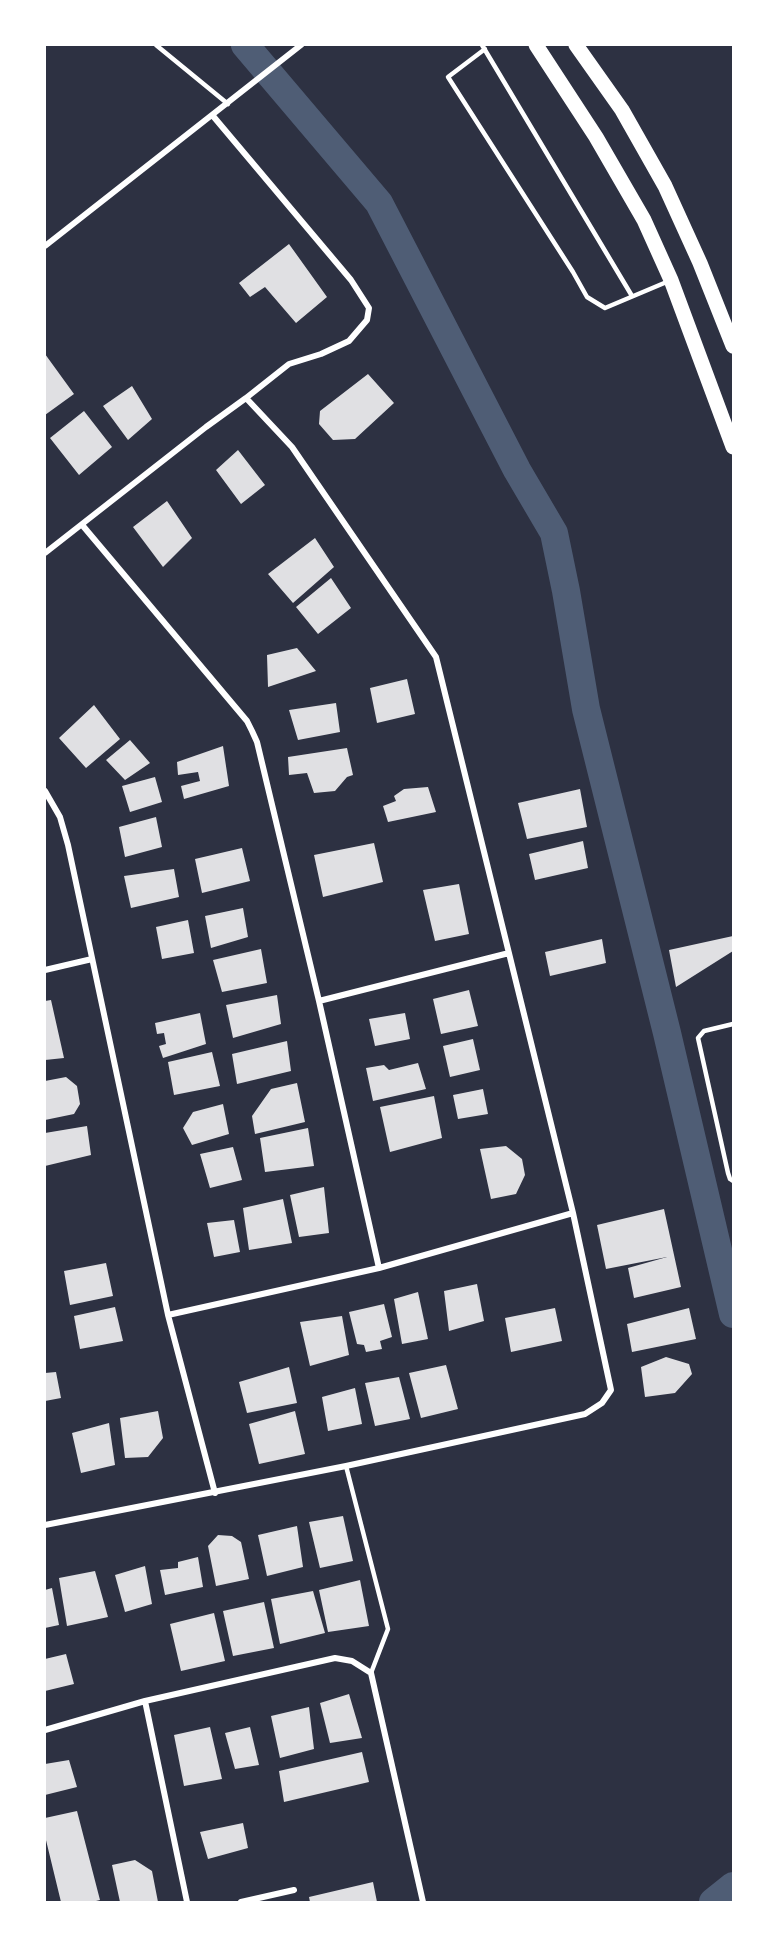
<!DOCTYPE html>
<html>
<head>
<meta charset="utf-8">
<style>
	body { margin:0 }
	#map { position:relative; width:778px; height:1947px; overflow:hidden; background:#2d3142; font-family:"PT Sans",sans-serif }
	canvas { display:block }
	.frame { position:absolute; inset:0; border:46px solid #fff; pointer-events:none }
</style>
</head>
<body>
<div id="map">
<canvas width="778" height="1947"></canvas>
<div class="frame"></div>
</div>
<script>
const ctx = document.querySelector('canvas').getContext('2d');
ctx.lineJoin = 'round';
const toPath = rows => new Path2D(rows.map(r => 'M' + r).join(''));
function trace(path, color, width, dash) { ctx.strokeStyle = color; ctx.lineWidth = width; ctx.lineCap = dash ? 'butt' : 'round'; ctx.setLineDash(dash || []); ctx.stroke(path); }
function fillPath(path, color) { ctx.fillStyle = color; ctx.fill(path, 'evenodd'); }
const river = toPath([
	[245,45,379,203,517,470,554,533,566,591,586,709,667,1033,733,1314],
	[713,1902,733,1886]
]);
const building = toPath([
	[289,244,327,297,296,323,265,287,250,297,239,283],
	[45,354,74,394,45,415],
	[368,374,394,403,355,439,333,440,319,424,320,411],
	[132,386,152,419,128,440,103,406],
	[84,411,112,447,79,475,50,438],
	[238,450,265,485,241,504,216,470],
	[167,501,192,538,163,567,133,527],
	[315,538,334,567,293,603,268,574],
	[331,578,351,608,318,634,296,607],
	[297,648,316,671,268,687,267,655],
	[407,679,415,714,377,723,370,688],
	[336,703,340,732,298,740,289,710],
	[94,705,120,739,86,768,59,738],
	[130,740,150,763,125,780,106,760],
	[223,746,229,786,184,799,181,786,200,781,198,772,178,775,177,762],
	[347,748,353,775,347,777,335,791,314,793,307,773,289,775,288,757],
	[155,777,162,802,130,812,122,786],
	[428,787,436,812,388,822,383,806,396,801,394,796,404,789],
	[580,789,587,827,527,839,518,803],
	[156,817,162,847,125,857,119,827],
	[583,841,588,868,535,880,529,854],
	[374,843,383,882,323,897,314,855],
	[242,848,250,881,202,893,195,859],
	[174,869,179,897,131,908,124,876],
	[459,884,469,934,435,941,423,890],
	[243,908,248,937,211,948,205,916],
	[188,920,194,953,162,959,156,927],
	[733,936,733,951,676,987,669,950],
	[602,939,606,963,550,976,545,952],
	[261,949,267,983,222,992,213,960],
	[469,990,478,1026,441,1034,433,999],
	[277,995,281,1024,233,1038,226,1005],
	[51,1000,64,1058,45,1060,45,1001],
	[200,1013,206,1044,163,1058,159,1046,166,1044,164,1033,157,1034,155,1023],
	[405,1013,410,1039,375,1046,369,1019],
	[473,1039,480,1070,450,1077,443,1046],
	[287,1041,291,1071,237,1084,232,1054],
	[212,1052,220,1086,174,1095,168,1062],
	[418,1063,426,1089,373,1101,366,1068,384,1065,389,1070],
	[66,1077,77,1086,80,1104,74,1114,45,1120,45,1081],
	[297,1083,305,1122,255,1134,252,1116,271,1089],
	[483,1089,488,1114,458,1119,453,1095],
	[434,1096,442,1138,390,1152,380,1107],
	[223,1104,229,1134,192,1145,183,1128,193,1112],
	[87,1126,91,1155,45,1166,45,1133],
	[308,1128,314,1166,265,1172,260,1138],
	[506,1146,522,1159,525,1175,516,1194,491,1199,480,1149],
	[233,1147,242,1180,210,1188,200,1154],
	[324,1187,329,1233,299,1237,290,1195],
	[283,1199,292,1243,249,1250,243,1208],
	[664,1209,681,1287,634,1298,628,1268,667,1257,606,1269,597,1225],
	[234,1220,240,1252,214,1257,207,1223],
	[106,1263,113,1296,70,1305,64,1271],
	[477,1284,484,1321,449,1331,444,1291],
	[418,1292,428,1339,402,1344,394,1299],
	[384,1304,392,1337,380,1341,382,1349,366,1352,364,1345,357,1344,349,1312],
	[115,1307,123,1341,80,1349,74,1316],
	[555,1308,562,1341,511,1352,505,1318],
	[689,1308,696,1339,632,1352,627,1324],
	[342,1316,349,1355,310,1366,300,1322],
	[666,1357,689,1364,692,1374,675,1393,645,1397,641,1367],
	[446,1365,458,1409,421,1418,409,1373],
	[289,1367,297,1403,247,1413,239,1382],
	[56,1372,61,1398,45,1401,45,1373],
	[399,1377,410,1419,375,1426,365,1383],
	[355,1388,362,1424,328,1431,322,1397],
	[158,1411,163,1438,148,1457,125,1458,120,1418],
	[295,1411,305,1454,259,1464,249,1424],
	[109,1423,115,1465,81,1473,72,1433],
	[343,1516,353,1561,320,1568,309,1522],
	[297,1526,303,1567,267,1576,258,1535],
	[218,1535,232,1536,241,1542,249,1579,216,1586,208,1546],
	[198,1557,203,1587,165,1595,160,1570,178,1568,178,1562],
	[145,1566,152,1604,125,1612,115,1575],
	[95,1571,108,1617,67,1626,59,1578],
	[360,1580,369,1626,328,1632,319,1590],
	[52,1588,59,1625,45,1628,45,1590],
	[313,1591,325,1633,280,1644,271,1599],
	[264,1602,274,1648,233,1656,223,1611],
	[214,1613,225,1661,181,1671,170,1624],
	[66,1654,74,1684,45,1691,45,1659],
	[349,1694,362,1738,330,1743,320,1703],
	[309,1707,314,1749,280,1758,271,1716],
	[210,1727,222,1779,184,1786,174,1735],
	[250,1727,259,1765,235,1769,225,1733],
	[362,1752,369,1782,284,1802,279,1771],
	[69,1760,77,1787,45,1795,45,1764],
	[77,1811,100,1900,92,1902,61,1902,45,1836,45,1818],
	[243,1823,248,1848,208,1859,200,1832],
	[135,1860,152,1871,158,1902,120,1902,112,1865],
	[373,1882,377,1902,310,1902,309,1897]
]);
const service = toPath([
	[156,45,228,104],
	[482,45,632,296],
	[485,49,448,77,573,272,587,297,605,308,669,281],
	[733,1024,704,1031,698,1038,728,1173,730,1179,733,1181],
	[346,1466,388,1629,371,1673]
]);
const minor = toPath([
	[213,116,351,280,369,308,367,320,349,341,321,354,289,364,246,398],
	[45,246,301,45],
	[83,526,247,721,252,731,257,742,319,1001,379,1268],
	[45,553,206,427,246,398,292,447,436,657,573,1213,611,1390,602,1403,585,1414,346,1466,45,1525],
	[45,791,60,817,68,845,168,1315,215,1493],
	[45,970,92,959],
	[319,1001,509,953],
	[168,1315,379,1268,573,1213],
	[145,1701,187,1902],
	[45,1730,145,1701,335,1658,352,1661,371,1673,423,1902],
	[241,1902,294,1890]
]);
const primary = toPath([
	[536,45,596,137,644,220,671,280,733,447],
	[576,45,622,110,665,186,700,263,733,346]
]);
trace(river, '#4f5d75', 28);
fillPath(building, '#e0e0e3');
trace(service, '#fff', 4.5);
trace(minor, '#fff', 6);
trace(primary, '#fff', 15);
</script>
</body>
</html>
